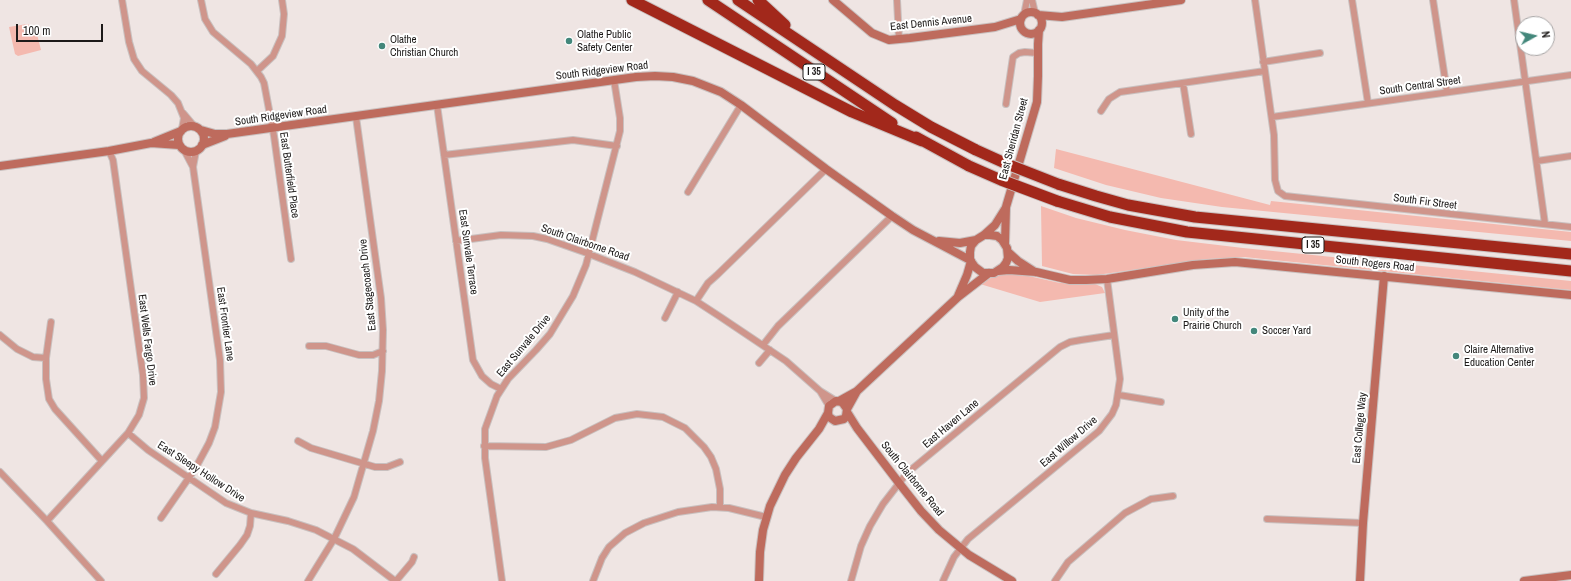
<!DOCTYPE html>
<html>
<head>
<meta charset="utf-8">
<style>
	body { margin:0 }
	#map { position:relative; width:1571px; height:581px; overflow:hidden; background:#efe5e3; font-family:"Archivo Narrow",sans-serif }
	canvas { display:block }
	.north { position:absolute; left:1515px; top:16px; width:40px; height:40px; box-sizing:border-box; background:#fff; border:1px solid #a5a3a3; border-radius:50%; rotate:82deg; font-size:11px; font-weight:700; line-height:16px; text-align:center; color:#1d1a19 }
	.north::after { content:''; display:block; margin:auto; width:14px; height:18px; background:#43877b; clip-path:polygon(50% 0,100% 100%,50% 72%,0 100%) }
	.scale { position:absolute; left:16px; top:24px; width:87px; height:18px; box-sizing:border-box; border:2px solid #1d1a19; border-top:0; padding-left:5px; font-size:12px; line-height:14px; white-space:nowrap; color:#1d1a19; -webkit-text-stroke:3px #fff; paint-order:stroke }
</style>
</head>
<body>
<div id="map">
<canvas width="1571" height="581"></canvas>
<div class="north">N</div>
<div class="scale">100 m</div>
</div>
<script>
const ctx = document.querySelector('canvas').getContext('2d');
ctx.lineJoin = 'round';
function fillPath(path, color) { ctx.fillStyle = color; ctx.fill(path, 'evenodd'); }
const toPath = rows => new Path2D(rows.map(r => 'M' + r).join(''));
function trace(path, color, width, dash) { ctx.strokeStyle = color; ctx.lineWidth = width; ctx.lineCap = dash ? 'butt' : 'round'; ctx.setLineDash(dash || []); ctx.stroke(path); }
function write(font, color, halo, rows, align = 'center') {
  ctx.font = font + ' "Archivo Narrow",sans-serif'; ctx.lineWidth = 4; ctx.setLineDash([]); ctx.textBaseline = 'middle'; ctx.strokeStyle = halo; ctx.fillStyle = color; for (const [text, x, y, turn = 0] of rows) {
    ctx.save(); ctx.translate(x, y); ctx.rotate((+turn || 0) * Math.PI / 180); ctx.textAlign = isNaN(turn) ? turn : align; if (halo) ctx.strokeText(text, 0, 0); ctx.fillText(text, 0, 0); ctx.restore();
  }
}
const green = toPath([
	[27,24,34,27,36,30,41,50,18,56,15,54,9,27],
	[1056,149,1270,205,1271,201,1571,232,1571,241,1222,207,1161,198,1106,185,1054,168],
	[1041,206,1076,218,1125,230,1176,240,1243,248,1571,281,1571,290,1244,257,1207,259,1097,275,1073,274,1042,266],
	[1015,273,1060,283,1095,284,1102,287,1105,293,1040,302,980,284,998,274]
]);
const street = toPath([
	[122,0,129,42,134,59,142,71,171,95,178,103,184,118,182,129],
	[201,0,205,19,213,32,251,64,261,77,264,83,274,136,291,259],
	[897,0,899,39],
	[1032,0,1035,13],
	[1255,0,1274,135,1275,180,1278,191,1285,196,1294,197,1571,227],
	[1352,0,1368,103],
	[1433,0,1447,92],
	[1514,0,1545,224],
	[1024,15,1027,0],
	[1263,62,1320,53],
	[257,71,273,56,282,36,284,14,282,0],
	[1183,83,1191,134],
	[1006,104,1013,57,1019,53,1025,52,1037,53],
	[437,105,473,360,482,376,491,384,501,389],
	[1101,111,1109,99,1120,92,1265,71],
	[183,113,194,126],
	[1272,117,1571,75],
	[184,150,193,167],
	[444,155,573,140,617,146],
	[1537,161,1571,156],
	[688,192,741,105],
	[456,241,501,235,533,236,547,239,584,252,635,272,696,301,719,316,786,361,820,391,836,401],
	[696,301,708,283,717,275,826,169],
	[665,318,678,292],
	[51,322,46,358,46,379,49,399,55,409,102,461],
	[0,335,17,349,33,357,46,358],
	[763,345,778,326,892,216],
	[309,346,326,346,359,355,373,355,383,351],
	[759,363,770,350],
	[820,391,829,406],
	[1119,395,1161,402],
	[128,433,148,450,226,503,251,513,288,521,316,530,353,549,395,581],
	[298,441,311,448,375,467,387,467,400,462],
	[484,446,546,447,571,440,615,418,637,414,663,417,685,428,704,447,711,457,716,469,720,489,720,507],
	[0,472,47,521,101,581],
	[161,518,195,469,209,443,215,427,221,392,220,360,193,167,196,151],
	[1267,519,1363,523],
	[47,521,128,433,139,415,144,398,143,375,113,160,109,151],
	[216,574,240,545,247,535,250,526,251,513],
	[308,581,334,539,354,497,373,431,379,401,382,371,383,330,381,298,356,117],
	[396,581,412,562,414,557],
	[502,581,485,458,485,429,497,396,508,379,536,350,550,334,573,296,586,265,620,131,620,118,614,80],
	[593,581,602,558,609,547,625,533,644,523,678,512,712,507,729,508,766,517],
	[851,581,861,546,870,526,883,504,907,473,1060,347,1070,342,1081,340,1114,335],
	[943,581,954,557,968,539,1099,431,1112,414,1116,405,1120,379,1107,279],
	[1055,581,1068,562,1125,513,1151,499,1173,496]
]);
const secondary = toPath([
	[833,0,872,33,889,40,910,38,995,27,1021,19],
	'1020 23a11 11 0 1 1 22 0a11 11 0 1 1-22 0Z',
	[1038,15,1062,17,1181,0],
	'178 139a13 13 0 1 1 26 0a13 13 0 1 1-26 0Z',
	[201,130,215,134,227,134,636,77,655,76,673,77,693,81,721,92,741,105,826,169,892,216,913,230,970,260],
	[154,142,181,131],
	[202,145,225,136],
	[0,166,109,151,151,143,179,145],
	[984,235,990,235,997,236,1002,240,1007,248,1008,258,1006,263,1003,267,994,273,983,273,975,267,970,260,970,252,971,246,976,240,984,235,995,225,1005,209],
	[939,241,960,243,976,240],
	[1005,244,1006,207,1037,102,1038,76,1038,44,1039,30],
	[1008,252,1018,261,1035,272],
	[998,271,1009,270,1036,272,1070,280,1086,280,1107,279,1193,265,1235,262,1571,295],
	[958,296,967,275,971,261],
	[839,401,857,391,958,297,989,273],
	[847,409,842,402,836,401,829,406,828,413,829,417,835,421,844,419,846,416,847,409,857,391],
	[847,412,857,428,899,483,921,511,939,530,969,555,1012,581],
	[759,581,760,552,763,530,770,506,785,475,796,458,819,429,828,413],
	[1360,581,1363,523,1384,276],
	[1524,581,1571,575]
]);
const highway = toPath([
	[632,0,852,112,922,141],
	[708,0,892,123],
	[738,0,895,105,931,127,976,150],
	[758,0,785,25],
	[916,137,969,166],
	[1058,184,1096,196,1128,205,1195,217,1571,254],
	[1057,201,1110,217,1187,232,1571,271]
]);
const highwayBridge = toPath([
	[976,150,1007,164,1058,184],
	[969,166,1001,180,1057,201]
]);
const markers = [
	[569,41,4,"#43877b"],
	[382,46,4,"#43877b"],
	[1175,319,4,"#43877b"],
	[1254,331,4,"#43877b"],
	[1456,356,4,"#43877b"]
];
const shields = [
	[814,72,22],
	[1313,245,22]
];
const shieldNames = [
	["I 35",814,72],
	["I 35",1313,245]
];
const streetNames = [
	["East Dennis Avenue",931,23,-6],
	["South Ridgeview Road",602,71,-7],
	["South Central Street",1420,86,-8],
	["South Ridgeview Road",281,116,-8],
	["East Sheridan Street",1014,139,-75],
	["East Butterfield Place",289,175,82],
	["South Fir Street",1425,202,7],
	["South Clairborne Road",585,243,19],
	["East Sunvale Terrace",468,252,82],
	["South Rogers Road",1375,264,6],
	["East Stagecoach Drive",368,285,-96],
	["East Frontier Lane",225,324,82],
	["East Wells Fargo Drive",147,340,83],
	["East Sunvale Drive",524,346,-50],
	["East Haven Lane",951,424,-40],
	["East College Way",1360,428,-85],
	["East Willow Drive",1069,442,-41],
	["East Sleepy Hollow Drive",201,472,33],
	["South Clairborne Road",912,479,51]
];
const poiNames = [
	["Olathe Public",577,35],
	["Safety Center",577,48],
	["Olathe",390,40],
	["Christian Church",390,53],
	["Unity of the",1183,313],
	["Prairie Church",1183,326],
	["Soccer Yard",1262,331],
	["Claire Alternative",1464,350],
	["Education Center",1464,363]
];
fillPath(green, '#f4b9af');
trace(street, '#c9c0bf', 8);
trace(secondary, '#c9c0bf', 10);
trace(highway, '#c9c0bf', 13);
trace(street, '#cf958b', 6);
trace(secondary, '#be6b5d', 8);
trace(highway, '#a2281b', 11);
trace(highwayBridge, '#c9c0bf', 13, []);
trace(highwayBridge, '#a2281b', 11);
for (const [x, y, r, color] of markers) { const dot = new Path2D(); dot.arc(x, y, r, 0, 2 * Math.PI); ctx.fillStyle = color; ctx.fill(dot); trace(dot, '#fff', 1.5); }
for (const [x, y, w] of shields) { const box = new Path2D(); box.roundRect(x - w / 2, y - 8, w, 16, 3); ctx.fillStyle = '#fff'; ctx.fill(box); trace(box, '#1d1a19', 1); }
write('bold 10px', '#1d1a19', null, shieldNames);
write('11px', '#1d1a19', '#fff', streetNames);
write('11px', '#1d1a19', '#fff', poiNames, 'left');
</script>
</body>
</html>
